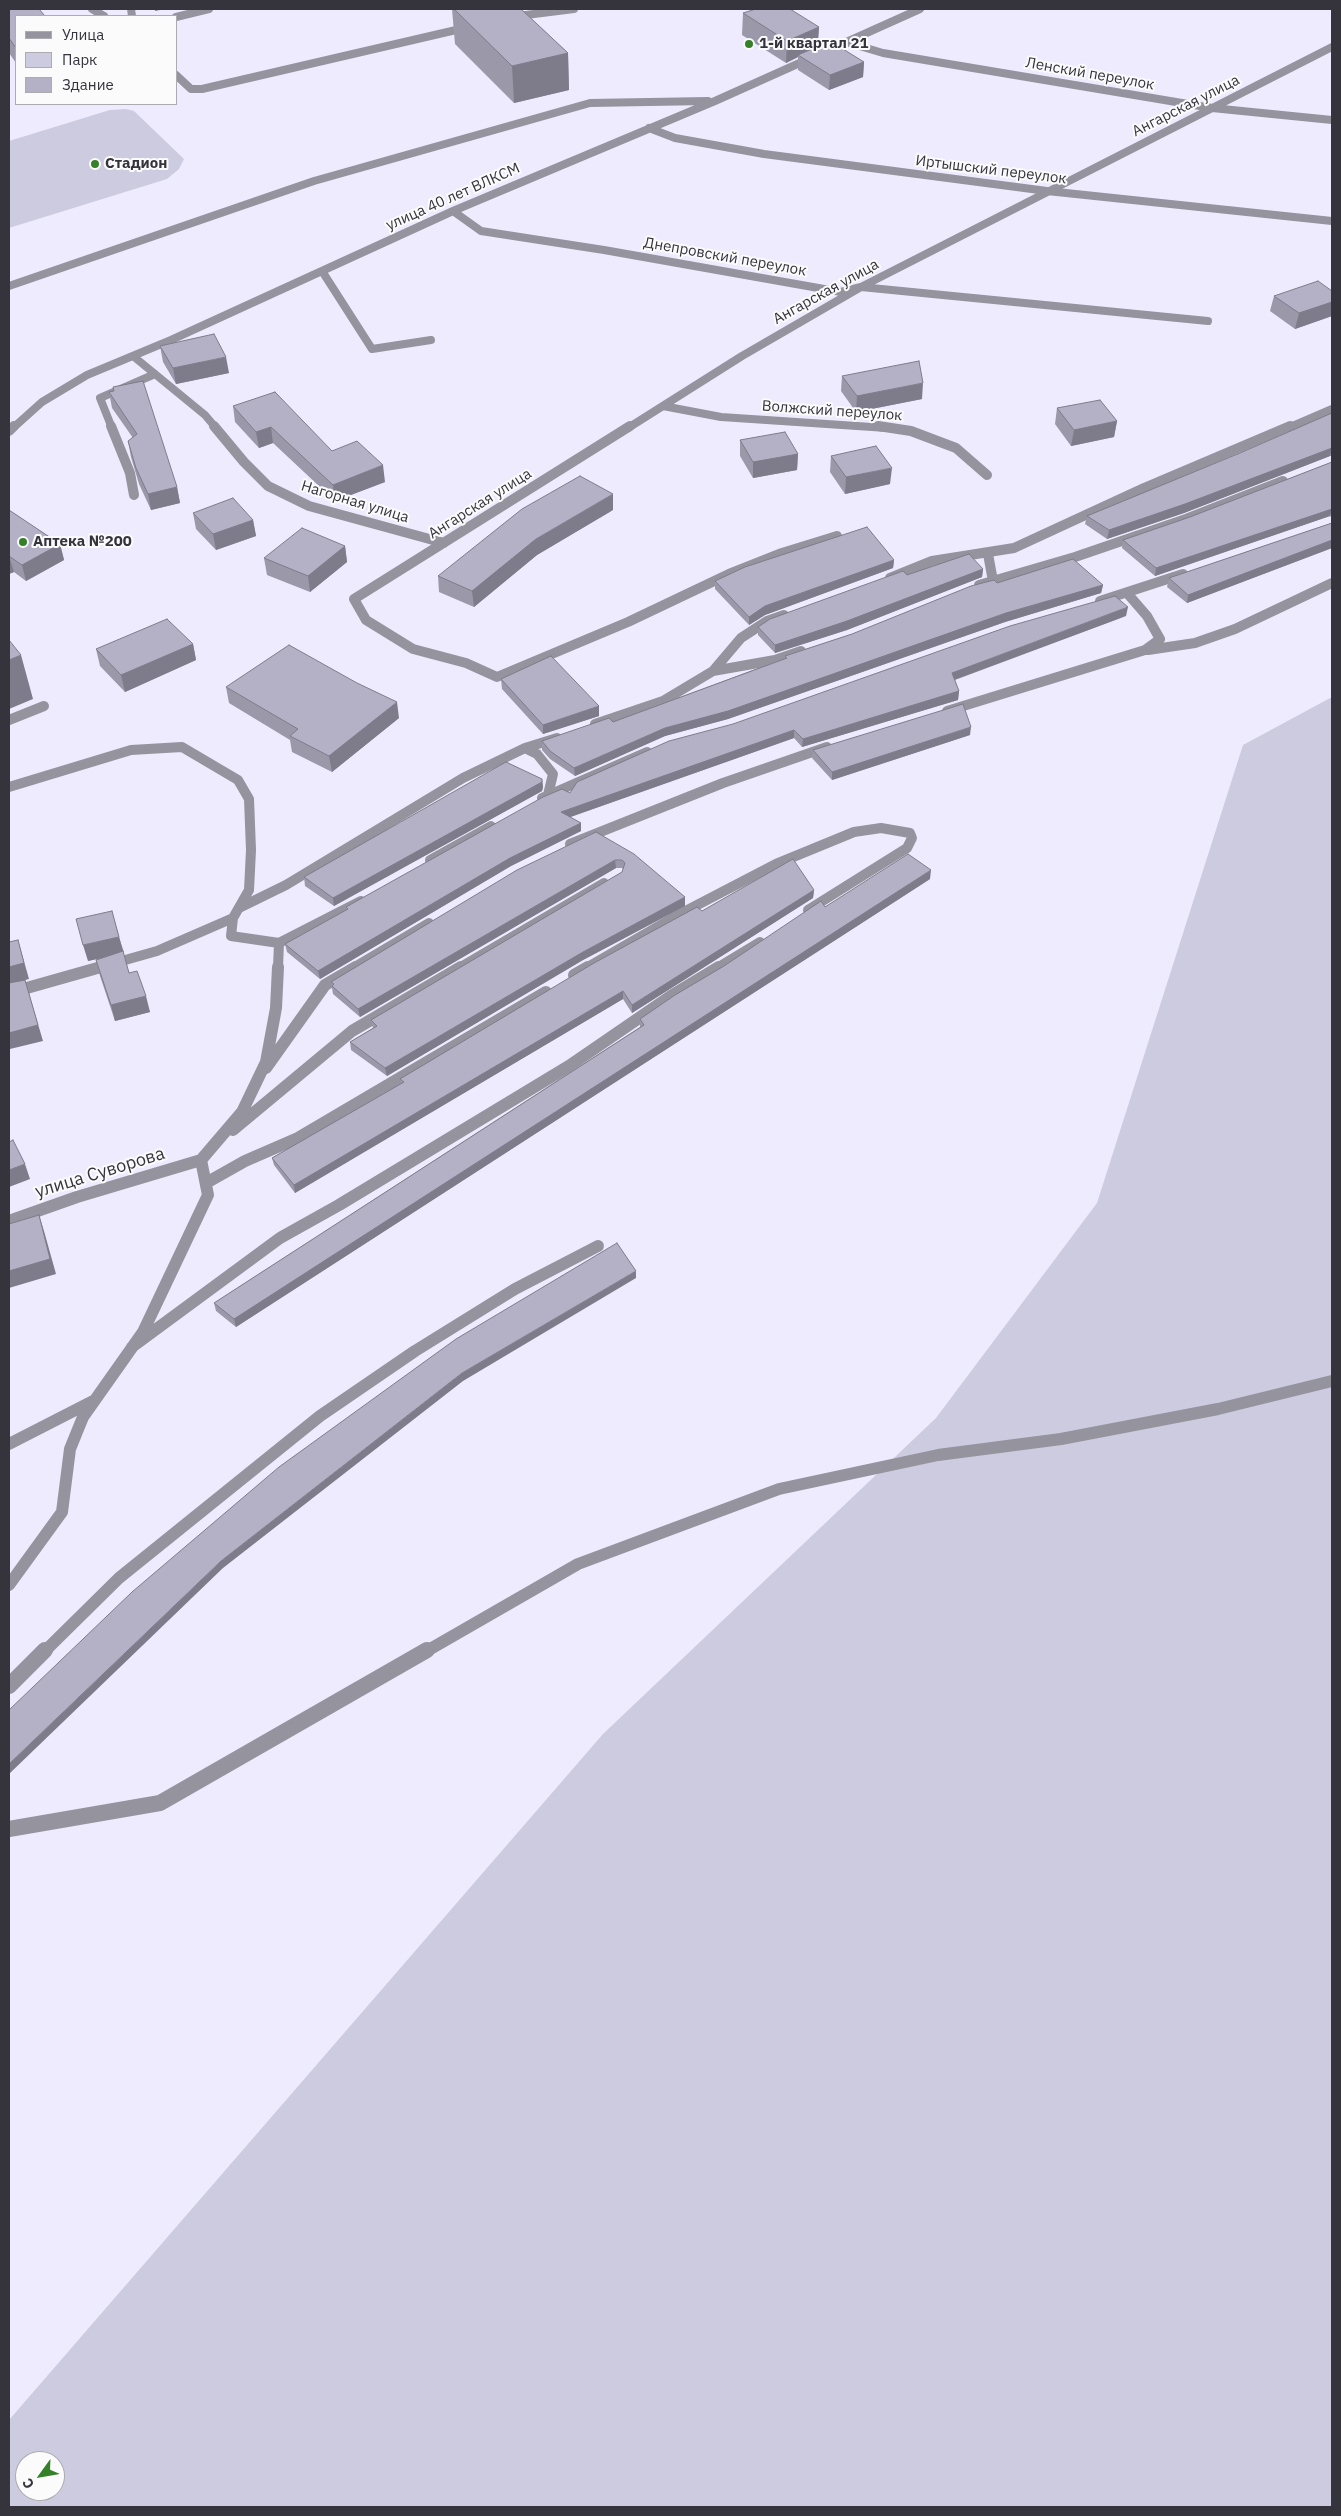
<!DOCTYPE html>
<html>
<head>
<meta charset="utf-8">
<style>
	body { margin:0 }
	#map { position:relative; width:1341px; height:2516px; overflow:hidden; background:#eeebfe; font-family:"IBM Plex Sans",sans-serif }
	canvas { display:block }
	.frame { position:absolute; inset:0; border:10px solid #35343d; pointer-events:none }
	.legend { position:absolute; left:15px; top:15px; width:162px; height:90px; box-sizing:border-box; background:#fbfbfb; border:1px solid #acabaf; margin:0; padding:6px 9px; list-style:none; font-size:15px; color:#35343d }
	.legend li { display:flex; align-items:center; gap:10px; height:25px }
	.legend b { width:25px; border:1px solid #acabaf }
	.north { position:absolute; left:15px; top:2451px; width:50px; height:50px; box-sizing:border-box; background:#fbfbfb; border:1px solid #acabaf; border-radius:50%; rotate:238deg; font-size:14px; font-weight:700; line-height:20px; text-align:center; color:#35343d }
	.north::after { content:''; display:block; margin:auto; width:18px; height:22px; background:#34812a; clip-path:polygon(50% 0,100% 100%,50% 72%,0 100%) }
</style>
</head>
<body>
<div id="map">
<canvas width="1341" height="2516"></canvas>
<div class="frame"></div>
<ul class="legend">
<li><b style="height:6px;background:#95939d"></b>Улица</li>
<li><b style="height:14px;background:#cdcbe0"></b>Парк</li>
<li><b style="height:14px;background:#b4b1c6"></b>Здание</li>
</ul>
<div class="north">С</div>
</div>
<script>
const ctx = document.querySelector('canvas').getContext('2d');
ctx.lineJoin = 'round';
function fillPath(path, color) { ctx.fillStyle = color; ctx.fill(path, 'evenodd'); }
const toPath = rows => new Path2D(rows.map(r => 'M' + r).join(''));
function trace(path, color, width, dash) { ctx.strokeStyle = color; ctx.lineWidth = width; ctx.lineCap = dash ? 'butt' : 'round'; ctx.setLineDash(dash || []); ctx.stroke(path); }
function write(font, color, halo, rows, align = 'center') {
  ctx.font = font + ' "IBM Plex Sans",sans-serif'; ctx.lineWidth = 4; ctx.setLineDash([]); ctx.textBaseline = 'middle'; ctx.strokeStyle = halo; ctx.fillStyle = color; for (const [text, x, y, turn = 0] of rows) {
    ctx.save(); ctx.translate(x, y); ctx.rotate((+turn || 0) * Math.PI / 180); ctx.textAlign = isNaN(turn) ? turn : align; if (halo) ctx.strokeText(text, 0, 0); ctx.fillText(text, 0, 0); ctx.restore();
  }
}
const green = toPath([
	[126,109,134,111,184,159,179,169,167,179,9,228,9,141,110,110],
	[1332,697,1332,2507,9,2507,9,2420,603,1734,936,1418,1097,1203,1243,745],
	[25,2461,55,2461,55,2491,25,2491]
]);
const minorFar3 = toPath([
	[92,9,104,16],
	[131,9,132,16],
	[176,17,209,9],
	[510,17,574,9],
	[846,42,883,53,1212,108,1332,120],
	[176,75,191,89,202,89,469,27],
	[649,128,675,138,764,154,1047,191,1332,221],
	[453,211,481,231,604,250,841,292,861,287,1208,321],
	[322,271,372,349,431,340],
	[9,286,314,181,590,103,708,101],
	[133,356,205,415,216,428],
	[663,406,721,417,887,428],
	[13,428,42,402,87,375,171,340,453,211,715,101,920,9],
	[112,428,100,398,155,374],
	[628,428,742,356,861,287,1332,47],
	[1288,428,1332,409]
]);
const minorFar2 = toPath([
	[111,426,130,473,134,495],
	[214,426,244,462,268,486,309,506,444,543],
	[630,426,354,599,366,620,413,649,466,663,497,677,628,622,729,574,782,553,837,536],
	[878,426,911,431,956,448,987,475],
	[9,431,14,426],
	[988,554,993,581],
	[890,578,932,561,1014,548,1144,488,1290,426],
	[979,585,1075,557,1186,519,1283,481],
	[1100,601,1183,574],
	[1148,650,1195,643,1235,629,1332,583],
	[713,671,741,638,767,621,784,615],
	[947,711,1145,650,1160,639,1147,616,1127,593],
	[9,720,44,706],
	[595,724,663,701,713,671,775,660,801,651],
	[525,748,537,754,553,774,548,795],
	[9,787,131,750,182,747,238,780,249,799,251,850,249,890,233,918,231,936,279,943,278,968],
	[542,798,647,752],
	[570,844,723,783,827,747],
	[430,860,491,826],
	[239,908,286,885,463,778,525,748,557,738],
	[279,943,361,901],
	[97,968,157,951,233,918],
	[353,968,429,923],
	[459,968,604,883],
	[586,968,676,916,776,864,854,832,881,828,910,833,912,838,907,848,808,910],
	[717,968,760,942]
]);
const minorFar1 = toPath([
	[574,975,588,967],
	[9,993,101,967],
	[266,1068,325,985,356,967],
	[233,1130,352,1031,461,967],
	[206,1183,245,1161,298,1138,546,992],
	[9,1221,77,1197,201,1160],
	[132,1347,280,1238,339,1205,569,1066,671,996,719,967],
	[9,1444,93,1401],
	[9,1585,62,1512,70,1449,83,1417,143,1332,208,1195,201,1160,242,1112,266,1062,276,1008,278,967],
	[44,1652,119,1578,320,1416,415,1351,515,1289,598,1246],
	[425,1652,578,1564,779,1489,938,1455,1061,1439,1218,1409,1332,1381]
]);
const minor = toPath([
	[9,1686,45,1650],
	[9,1829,160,1803,427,1650]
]);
const wall = toPath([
	[9,9,16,16,16,63,9,53],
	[452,9,521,9,568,53,569,90,514,103,455,44],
	[743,13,819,27,818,47,864,62,863,77,829,90,798,70,798,57,786,63,742,35],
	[1274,296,1332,302,1332,316,1295,329,1270,311],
	[160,346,229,373,176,384,163,362],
	[842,376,922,399,856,412,841,391],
	[113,387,177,487,180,503,151,510,139,484,131,457,128,441,133,438,112,408,109,392,113,391],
	[233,406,332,451,385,482,335,501,273,443,259,448,235,422],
	[1057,408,1117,421,1114,437,1071,446,1055,424],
	[1332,413,1332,456,1330,456,1184,513,1107,539,1085,524,1087,516,1240,453],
	[740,440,798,454,797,470,753,478,740,456],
	[831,456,890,484,845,494,830,472],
	[1332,462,1332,518,1330,516,1155,576,1122,548,1123,540,1190,517],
	[9,510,60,544,64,560,26,581,14,572,9,574],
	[613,510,537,555,474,607,439,592,438,576],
	[193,513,253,520,256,536,216,550,196,529],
	[1332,523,1332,548,1187,603,1167,587,1169,578],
	[345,546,347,562,310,592,267,575,264,558],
	[894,560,893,568,765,615,749,625,715,589,715,581],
	[983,569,982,577,847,630,775,653,758,635,758,627,907,575],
	[997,583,1103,585,1101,593,1005,622,728,719,665,736,575,776,550,759,542,750,542,741,613,722,785,658,785,656,852,634],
	[1126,616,955,680,959,691,958,700,802,747,794,738,570,817,581,823,581,831,511,866,320,979,287,952,285,944,346,910,346,907,570,793],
	[193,644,196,660,125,692,100,666,96,649],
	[501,679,599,716,543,734,502,689],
	[226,687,399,718,332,772,292,752,290,740,229,703],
	[970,735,832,780,812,758,813,750],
	[542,779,543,787,542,791,334,906,305,886,304,877],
	[591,833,685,906,583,960,387,1076,351,1050,350,1042,373,1028,371,1020,622,872,623,869,622,868,616,868,360,1017,333,994,331,982],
	[930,879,236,1327,216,1311,214,1303,640,1027,640,1019,825,907],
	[814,890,813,898,632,1013,623,999,295,1193,274,1165,272,1158,401,1084,400,1079,702,911],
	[112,911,129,973,150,1012,115,1021,100,976,96,960,97,959,88,961]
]);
const shadedWall = toPath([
	[155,9,165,9,155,11],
	[819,27,817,49,798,55,798,57,786,63,787,41],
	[568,53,569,90,514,103,512,66],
	[864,62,863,77,829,90,830,75],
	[1332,302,1332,316,1295,329,1299,313],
	[226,357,229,373,176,384,173,368],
	[923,383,922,399,856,412,857,396],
	[1117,421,1114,437,1071,446,1074,430],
	[271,427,273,443,259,448,256,432],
	[1332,448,1330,456,1184,513,1107,539,1109,530],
	[798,454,797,470,753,478,753,462],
	[383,465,385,482,335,501,333,485],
	[892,468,890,484,845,494,846,477],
	[177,487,180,503,151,510,148,494],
	[613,494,613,510,537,555,474,607,472,591,536,539],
	[1332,508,1330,516,1155,576,1156,568],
	[253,520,256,536,216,550,213,534],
	[1332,540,1332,548,1187,603,1188,595],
	[60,544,64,560,26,581,22,565],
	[345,546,347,562,310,592,308,576],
	[9,556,14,572,9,574],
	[894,560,893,568,765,615,749,625,749,617,765,606],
	[983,569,982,577,847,630,775,653,775,645],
	[1103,585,1101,593,1005,622,728,719,665,736,575,776,574,768,665,728,1006,613],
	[1128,607,1126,616,951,681,952,673],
	[193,644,196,660,125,692,121,675],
	[21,655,33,699,9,709,9,660],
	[959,691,958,700,802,747,803,739],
	[397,702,399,718,332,772,329,756],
	[599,706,599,716,543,734,543,725],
	[971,727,970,735,832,780,832,772],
	[794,730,794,738,562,820,561,812],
	[542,779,543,787,542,791,334,906,333,898],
	[581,823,581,831,511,866,320,979,318,971,510,858],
	[615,860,616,868,360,1017,358,1009],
	[931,870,930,879,236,1327,234,1319],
	[814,890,813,898,632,1013,632,1005],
	[685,897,685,906,583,960,387,1076,385,1068,583,952],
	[119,937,124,953,88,961,83,945],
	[18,940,29,979,25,980,43,1041,10,1049,9,1045,9,967],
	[623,991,623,999,295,1193,294,1185],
	[146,996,150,1012,115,1021,111,1005],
	[25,1164,30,1179,9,1187,9,1170],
	[39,1215,44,1231,56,1274,9,1288,9,1271],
	[636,1271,636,1278,463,1381,223,1568,9,1774,9,1764,221,1561,462,1373]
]);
const building = toPath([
	[9,9,39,9,45,16,16,16,16,48,9,38,9,9],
	[454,9,521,9,568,53,512,66,454,9],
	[756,9,790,9,819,27,787,41,743,13,756,9],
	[830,41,864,62,830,75,798,55,830,41],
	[1318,281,1332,291,1332,302,1299,313,1274,296,1318,281],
	[214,334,226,357,173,368,160,346,214,334],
	[919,361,923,383,857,396,842,376,919,361],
	[143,381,177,487,148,494,136,468,128,441,137,434,109,392,114,391,113,387,143,381],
	[275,392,332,451,357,441,383,465,333,485,271,427,256,432,233,406,275,392],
	[1100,400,1117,421,1074,430,1057,408,1100,400],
	[1332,413,1332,448,1185,504,1109,530,1087,516,1240,453,1332,413],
	[785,432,798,454,753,462,740,440,785,432],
	[876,446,892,468,846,477,831,456,876,446],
	[1332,462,1332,509,1156,568,1123,540,1190,517,1332,462],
	[580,476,613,494,536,539,472,591,438,576,522,509,580,476],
	[233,498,253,520,213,534,193,513,233,498],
	[9,510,60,544,22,565,9,556,9,510],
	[1332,523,1332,540,1188,595,1169,578,1332,523],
	[867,527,894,560,765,606,749,617,715,581,745,567,867,527],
	[302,528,345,546,308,576,264,558,302,528],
	[969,554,983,569,847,621,775,645,758,627,770,619,903,571,907,575,969,554],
	[1073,559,1103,585,1006,613,728,711,665,728,574,768,550,751,542,741,609,718,613,722,787,658,785,656,852,634,971,586,994,580,997,583,1073,559],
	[1115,596,1128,607,952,673,959,691,803,739,794,730,561,812,581,823,510,858,318,971,285,944,348,909,346,907,543,797,562,789,570,793,577,782,669,741,733,724,1010,626,1115,596],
	[167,619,193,644,121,675,96,649,167,619],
	[9,640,21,655,9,660,9,640],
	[289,645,357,683,397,702,329,756,290,736,298,729,226,687,289,645],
	[551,656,599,706,543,725,501,679,551,656],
	[963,704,971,727,832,772,813,750,963,704],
	[506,762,542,779,542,782,333,898,304,877,506,762],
	[596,832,634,854,685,897,583,952,385,1068,350,1042,377,1026,371,1020,622,872,625,863,622,860,615,860,358,1009,332,986,334,984,331,982,517,870,596,832],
	[908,854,931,870,234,1319,214,1303,644,1025,640,1019,675,995,724,966,821,901,825,907,908,854],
	[793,859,814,890,632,1005,623,991,294,1185,272,1158,404,1082,400,1079,594,963,697,907,702,911,793,859],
	[112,911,119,937,83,945,76,919,112,911],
	[18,940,24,963,9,967,9,942,18,940],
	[123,951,129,973,137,971,146,996,111,1005,96,960,123,951],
	[25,980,38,1025,9,1033,9,983,25,980],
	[13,1140,25,1164,9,1170,9,1142,13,1140],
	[39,1215,50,1259,9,1271,9,1224,39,1215],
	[617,1243,636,1271,462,1373,221,1561,9,1764,9,1710,132,1592,279,1467,456,1339,617,1243]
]);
const markers = [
	[749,44,5,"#34812a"],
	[95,164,5,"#34812a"],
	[23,542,5,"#34812a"]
];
const farPoinames = [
	["1-й квартал 21",759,44],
	["Стадион",105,164],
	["Аптека №200",33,542]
];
const farStreetnames = [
	["Ленский переулок",1090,74,10],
	["Ангарская улица",1186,106,-27],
	["Иртышский переулок",991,170,7],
	["улица 40 лет ВЛКСМ",453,197,-24],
	["Днепровский переулок",725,257,10],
	["Ангарская улица",826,292,-29],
	["Волжский переулок",832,411,4],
	["Нагорная улица",355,502,17],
	["Ангарская улица",480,504,-32]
];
const streetNames = [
	["улица Суворова",100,1173,-17]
];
fillPath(green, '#cdcbe0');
trace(minorFar3, '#95939d', 8);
trace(minorFar2, '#95939d', 10);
trace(minorFar1, '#95939d', 12);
trace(minor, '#95939d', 16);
fillPath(wall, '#9b98aa');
fillPath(shadedWall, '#7e7c8b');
fillPath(building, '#b4b1c6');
trace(building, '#7e7c8b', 1);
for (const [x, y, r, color] of markers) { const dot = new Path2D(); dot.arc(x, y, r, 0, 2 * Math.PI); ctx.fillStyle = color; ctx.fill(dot); trace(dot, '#fbfbfb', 2); }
write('bold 15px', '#35343d', '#fbfbfb', farPoinames, 'left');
write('15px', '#35343d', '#fbfbfb', farStreetnames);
write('18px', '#35343d', '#fbfbfb', streetNames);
</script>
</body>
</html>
